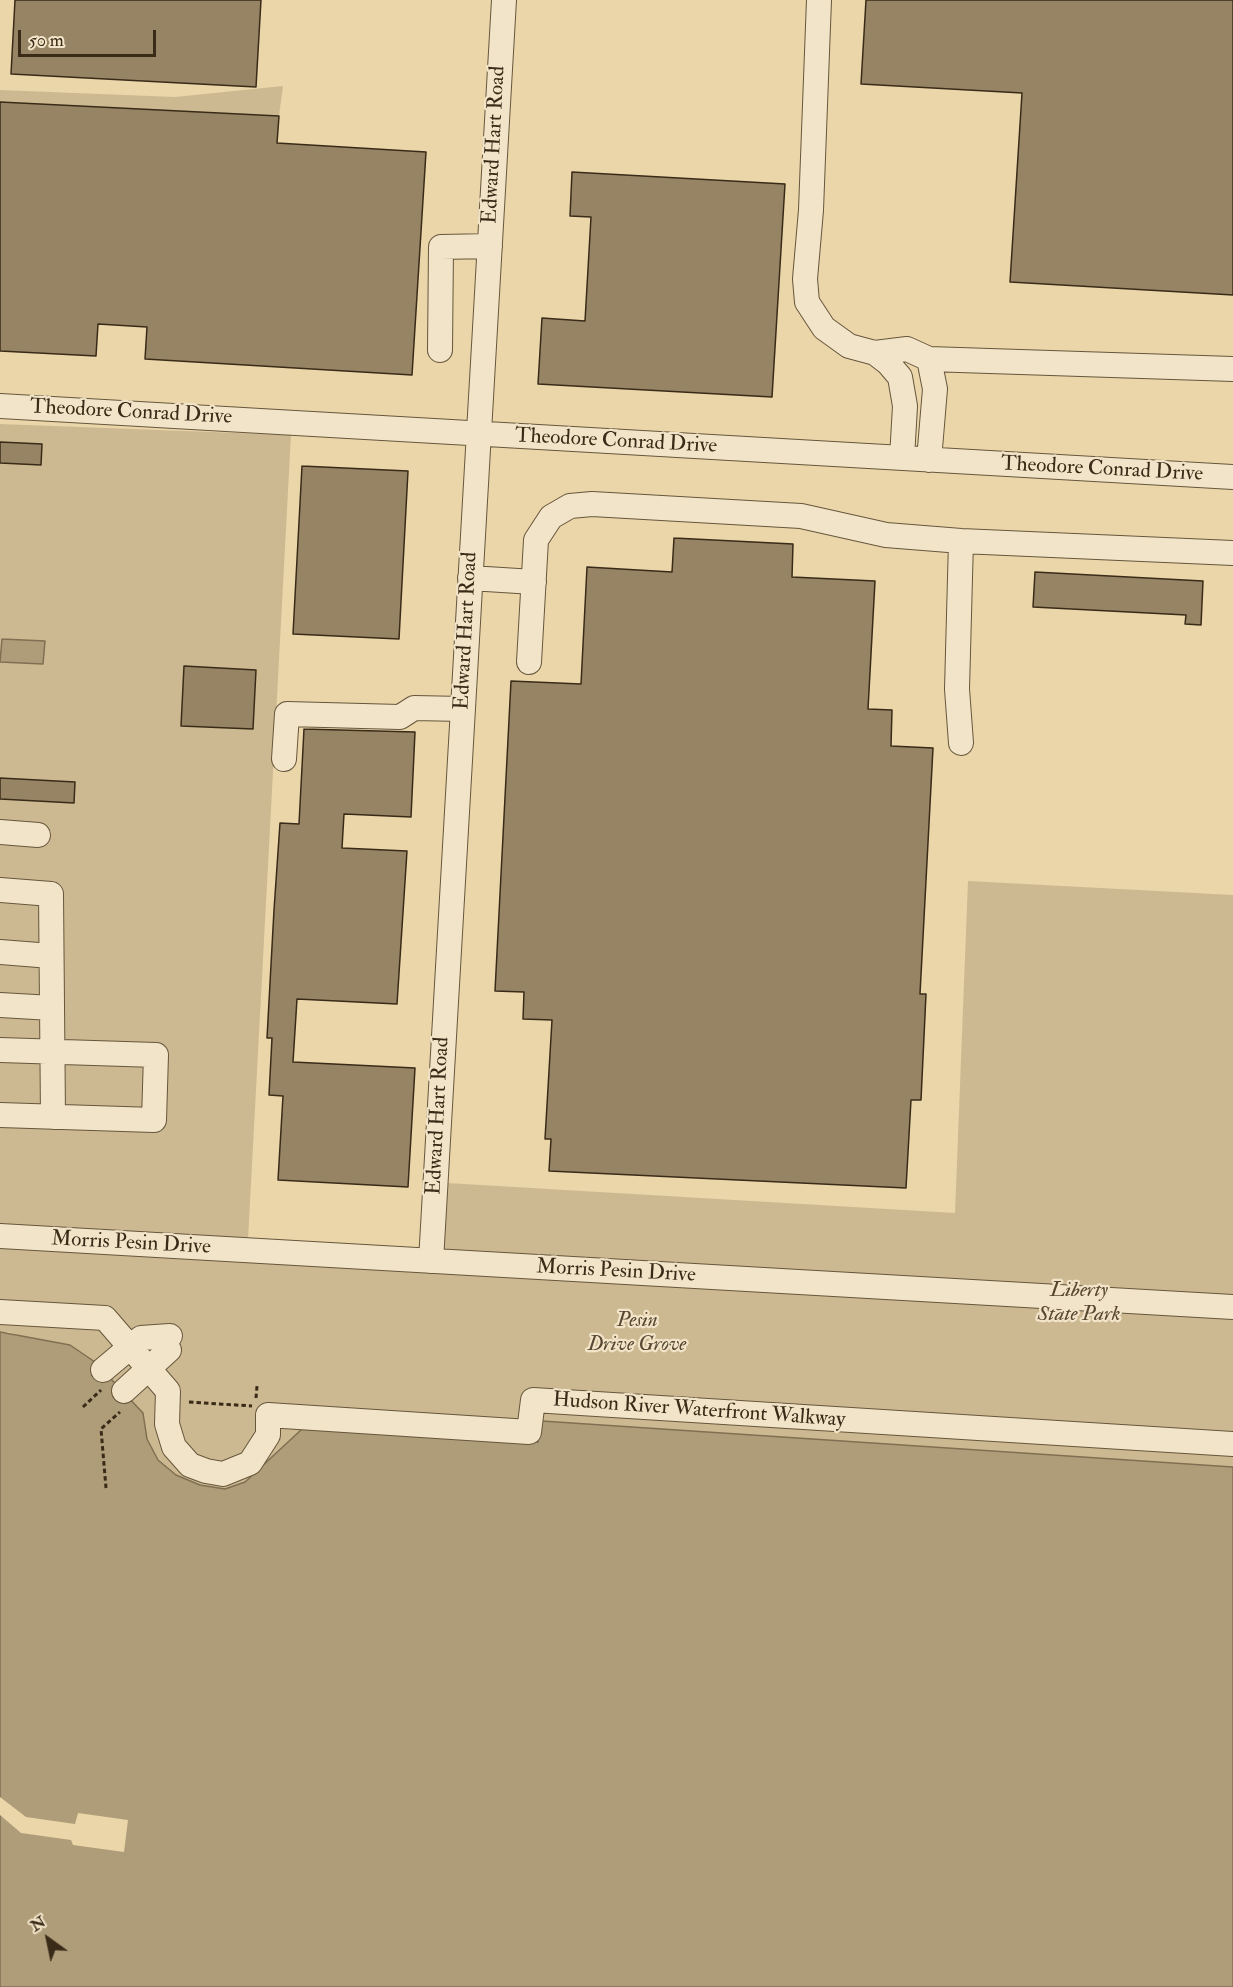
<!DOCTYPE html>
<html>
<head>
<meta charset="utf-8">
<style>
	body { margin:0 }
	#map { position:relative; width:1233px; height:1987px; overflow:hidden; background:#ebd6aa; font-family:"IM FELL Double Pica",serif }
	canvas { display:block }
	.north { position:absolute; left:18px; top:1909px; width:60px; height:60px; -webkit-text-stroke:4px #f2e4c8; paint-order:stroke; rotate:327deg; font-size:16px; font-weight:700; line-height:24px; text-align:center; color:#3a2b18 }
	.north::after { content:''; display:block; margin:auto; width:21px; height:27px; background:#3a2b18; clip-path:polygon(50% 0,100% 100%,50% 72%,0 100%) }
	.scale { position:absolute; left:18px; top:30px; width:138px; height:27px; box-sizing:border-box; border:3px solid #3a2b18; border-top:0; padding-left:8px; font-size:18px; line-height:21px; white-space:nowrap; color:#3a2b18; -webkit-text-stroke:4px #f2e4c8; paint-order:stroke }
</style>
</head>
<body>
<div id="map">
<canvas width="1233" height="1987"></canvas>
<div class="north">N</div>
<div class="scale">50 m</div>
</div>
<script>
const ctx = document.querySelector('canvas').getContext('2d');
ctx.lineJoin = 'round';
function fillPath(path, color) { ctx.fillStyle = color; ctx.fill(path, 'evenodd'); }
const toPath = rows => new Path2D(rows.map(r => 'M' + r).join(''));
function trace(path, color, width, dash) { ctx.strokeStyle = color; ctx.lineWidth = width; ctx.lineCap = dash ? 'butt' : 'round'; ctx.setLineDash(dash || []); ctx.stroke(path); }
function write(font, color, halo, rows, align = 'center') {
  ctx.font = font + ' "IM FELL Double Pica",serif'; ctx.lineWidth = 4.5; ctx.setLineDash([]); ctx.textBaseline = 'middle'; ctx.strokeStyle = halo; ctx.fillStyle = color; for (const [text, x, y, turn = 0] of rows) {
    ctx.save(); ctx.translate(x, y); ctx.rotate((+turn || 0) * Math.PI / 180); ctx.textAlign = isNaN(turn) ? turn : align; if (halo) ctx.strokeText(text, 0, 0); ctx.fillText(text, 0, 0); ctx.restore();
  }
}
const green = toPath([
	[283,86,279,116,0,102,0,90,175,97],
	[0,424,291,435,247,1258,435,1269,447,1183,955,1213,968,881,1233,895,1233,1467,542,1421,538,1442,302,1429,245,1483,225,1489,200,1485,176,1475,158,1460,147,1439,143,1413,95,1362,9,1332,0,1332]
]);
const water = toPath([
	[2,639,45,641,43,664,0,662,2,639],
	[0,1332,70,1345,95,1362,143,1413,147,1439,158,1460,176,1475,200,1485,225,1489,245,1482,302,1429,538,1442,542,1421,1233,1467,1233,1987,0,1987,0,1332]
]);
const pier = toPath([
	[0,1797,26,1817,75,1824,78,1813,128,1820,124,1852,73,1845,71,1840,21,1833,0,1815]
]);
const building = toPath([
	[15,0,261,0,256,87,11,74,15,0],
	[866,0,1233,0,1233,295,1010,282,1022,93,861,84,866,0],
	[0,102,279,116,277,143,426,152,412,375,145,359,147,327,98,324,96,356,0,351,0,102],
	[572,172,785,184,772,397,538,384,542,318,585,321,591,217,570,216,572,172],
	[0,442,42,444,41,465,0,463,0,442],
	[302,466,408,471,399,639,293,634,302,466],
	[674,538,793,544,792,577,875,581,868,709,892,710,891,746,933,748,920,994,926,994,921,1100,911,1100,906,1188,549,1171,551,1139,545,1139,552,1020,523,1019,524,992,495,991,511,681,581,684,587,567,672,572,674,538],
	[1035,572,1203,581,1201,625,1185,624,1186,615,1033,607,1035,572],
	[184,666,256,670,253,729,181,726,184,666],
	[304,729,415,732,411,817,344,814,342,848,407,851,397,1004,297,999,293,1062,415,1068,408,1187,278,1180,283,1096,269,1095,272,1038,267,1038,274,910,280,823,299,824,304,729],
	[0,778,75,782,74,803,0,799,0,778]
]);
const path = toPath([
	[256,1398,257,1386],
	[189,1402,252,1406],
	[83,1407,101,1390],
	[106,1488,101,1429,120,1412]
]);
const minor = toPath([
	[819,0,811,210,805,279,807,302,824,328,849,346,875,353,888,363,900,377,905,406,902,458],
	[440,350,441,247,490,246],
	[875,353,907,349,929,359,935,389,929,460],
	[929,359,1233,369],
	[0,406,1233,477],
	[470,578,534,582],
	[529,662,536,540,551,517,570,506,592,504,801,516,886,535,961,541,1233,553],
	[961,743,957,689,961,541],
	[284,759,287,714,400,717,414,708,463,709],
	[0,832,38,835],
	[0,890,51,894,53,1117],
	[0,952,51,956],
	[0,1005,52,1008],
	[0,1050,156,1055,154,1120,0,1115],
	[0,1236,1233,1307],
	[431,1261,504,0],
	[0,1312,105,1318,168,1391,167,1424,174,1447,190,1465,206,1471,223,1474,250,1463,268,1435,268,1415,529,1432,533,1400,1233,1444],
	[103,1370,141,1338,170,1336],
	[124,1391,169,1350]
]);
const streetNames = [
	["Edward Hart Road",495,145,-87],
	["Theodore Conrad Drive",131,413,3],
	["Theodore Conrad Drive",616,442,3],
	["Theodore Conrad Drive",1102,470,3],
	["Edward Hart Road",467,631,-87],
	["Edward Hart Road",439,1116,-87],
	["Morris Pesin Drive",131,1244,3],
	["Morris Pesin Drive",616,1272,3],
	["Hudson River Waterfront Walkway",699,1411,4]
];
const parkNames = [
	["Liberty",1079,1291],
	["State Park",1079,1315],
	["Pesin",637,1321],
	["Drive Grove",637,1345]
];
fillPath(green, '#cdb991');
fillPath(water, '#af9c78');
trace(water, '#806f52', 1.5);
fillPath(pier, '#ebd6aa');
fillPath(building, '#968464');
trace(building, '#3a2b18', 1.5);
trace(minor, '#66563c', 26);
trace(path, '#3a2b18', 3, [4.5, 3]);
trace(minor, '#f2e4c8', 24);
write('21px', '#3a2b18', '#f2e4c8', streetNames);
write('italic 21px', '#574730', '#f2e4c8', parkNames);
</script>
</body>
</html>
